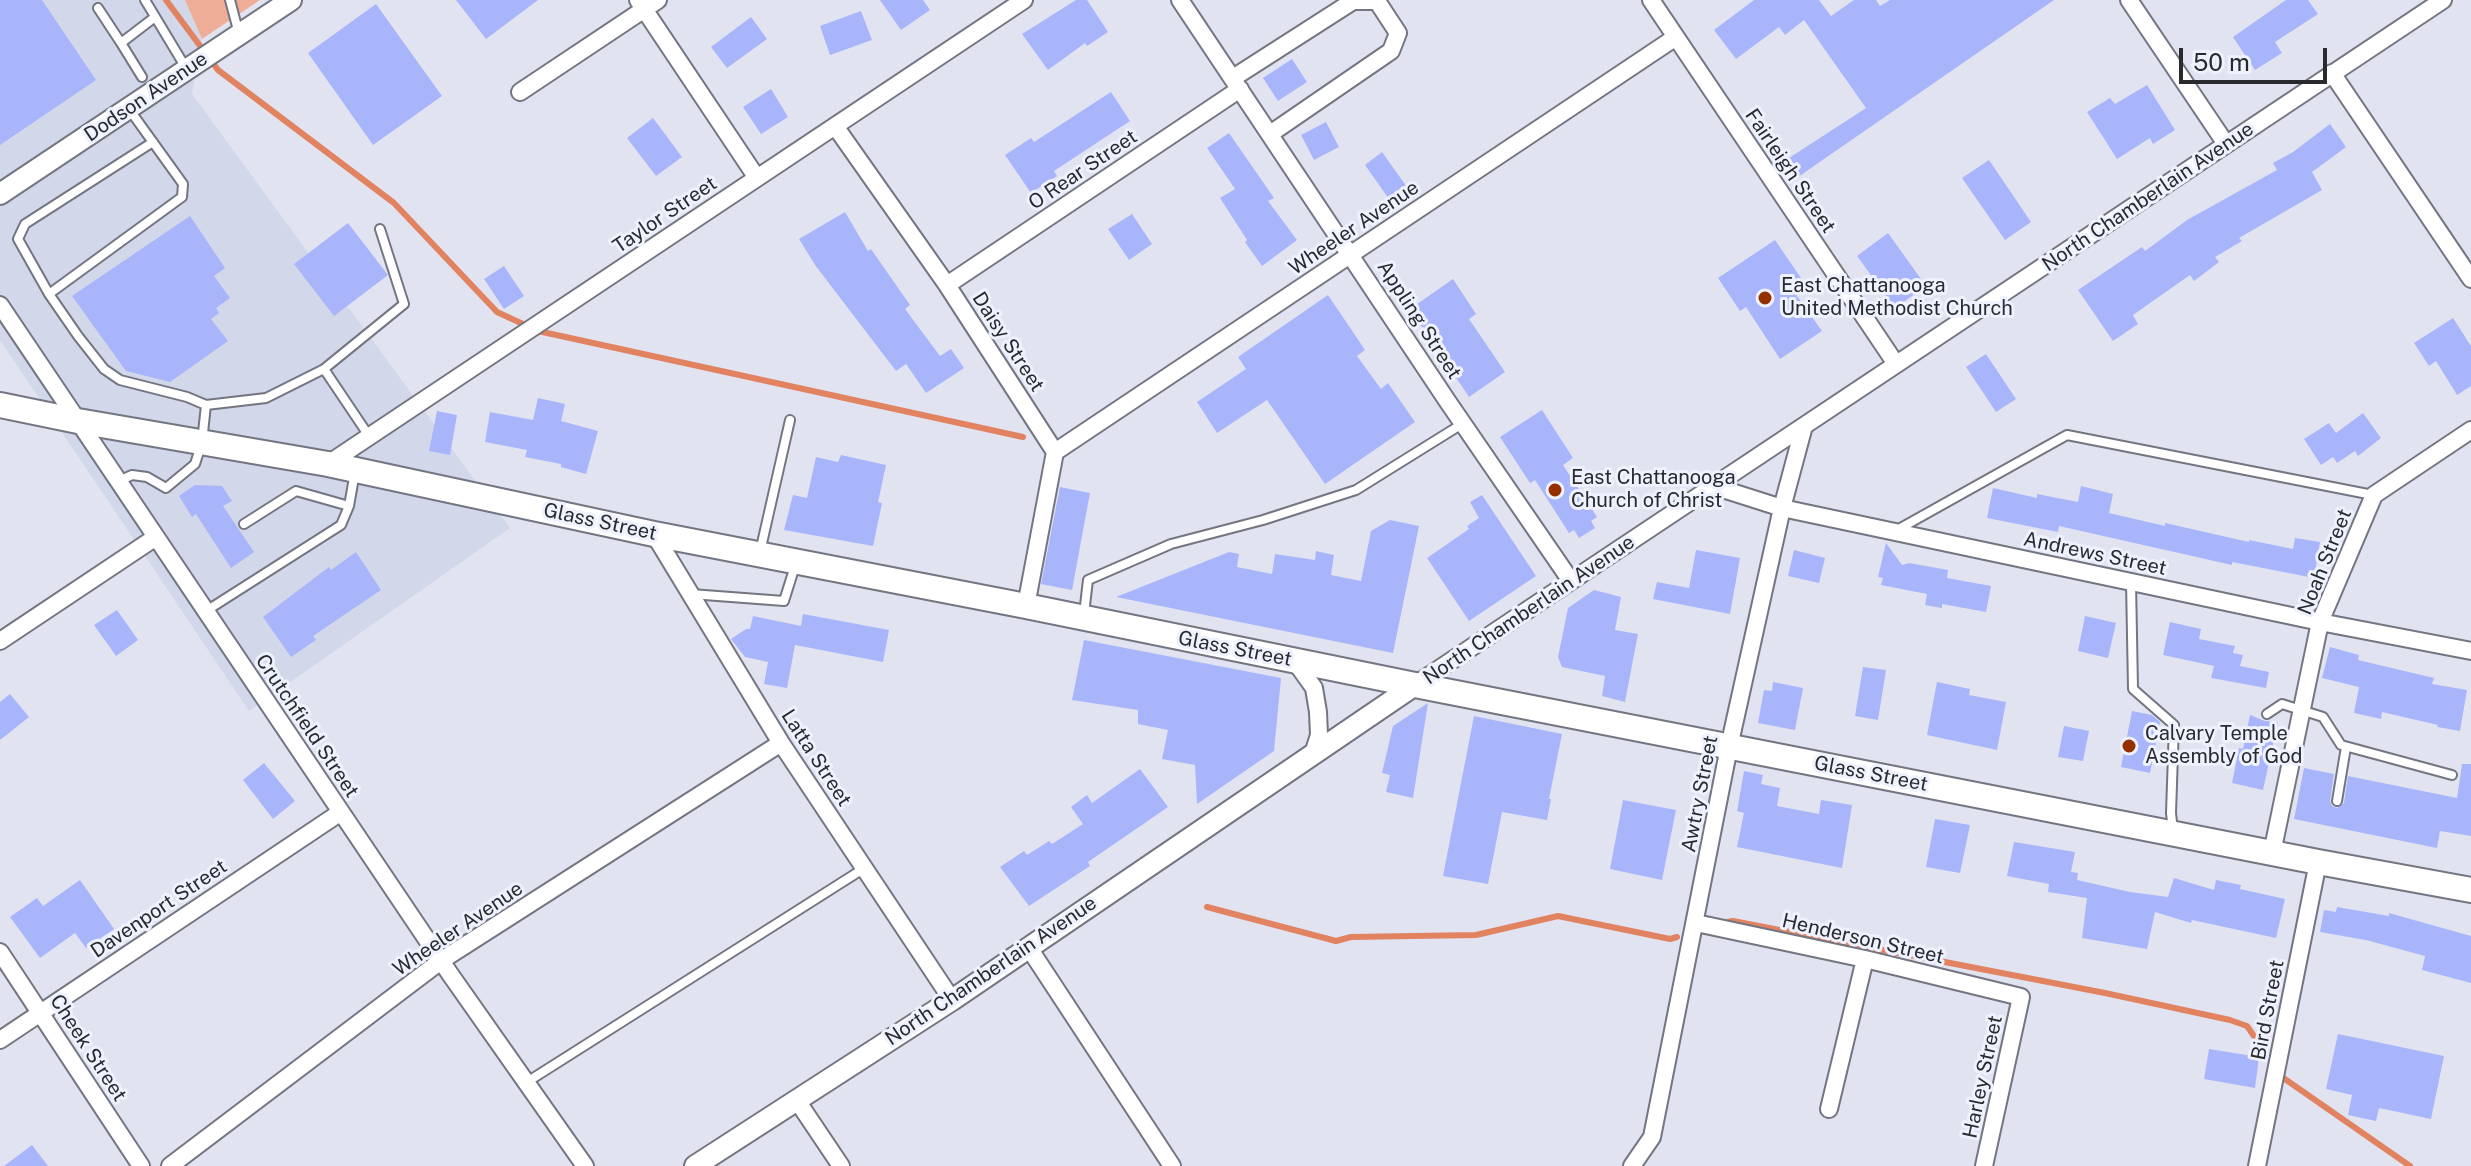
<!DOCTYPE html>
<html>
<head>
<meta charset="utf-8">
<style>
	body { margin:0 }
	#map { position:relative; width:2471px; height:1166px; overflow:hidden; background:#e1e4f0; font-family:"Public Sans",sans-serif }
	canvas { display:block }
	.scale { position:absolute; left:2179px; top:48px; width:148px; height:36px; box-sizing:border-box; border:4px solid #292a2e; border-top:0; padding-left:10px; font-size:24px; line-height:28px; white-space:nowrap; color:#292a2e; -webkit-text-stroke:6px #eef1fe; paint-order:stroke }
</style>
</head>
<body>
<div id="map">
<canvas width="2471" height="1166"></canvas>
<div class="scale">50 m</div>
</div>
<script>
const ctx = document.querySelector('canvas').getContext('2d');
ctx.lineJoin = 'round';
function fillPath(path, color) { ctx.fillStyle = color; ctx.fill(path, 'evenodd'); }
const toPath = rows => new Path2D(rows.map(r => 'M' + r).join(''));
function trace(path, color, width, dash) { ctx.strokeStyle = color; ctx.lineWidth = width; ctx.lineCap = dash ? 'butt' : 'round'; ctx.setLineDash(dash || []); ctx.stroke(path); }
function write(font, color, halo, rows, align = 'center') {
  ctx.font = font + ' "Public Sans",sans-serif'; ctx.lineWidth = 6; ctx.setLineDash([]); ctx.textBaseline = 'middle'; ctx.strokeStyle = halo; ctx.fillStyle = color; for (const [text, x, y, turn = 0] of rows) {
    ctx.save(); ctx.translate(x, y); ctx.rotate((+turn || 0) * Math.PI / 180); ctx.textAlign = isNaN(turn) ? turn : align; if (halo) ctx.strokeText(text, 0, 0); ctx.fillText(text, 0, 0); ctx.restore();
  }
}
const built = toPath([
	[0,0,185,0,202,39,192,94,510,528,249,711,0,340]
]);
const green = toPath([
	[185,0,260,0,202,39]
]);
const stream = toPath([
	[166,0,218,70,394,203,497,312,538,331,1023,437],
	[1207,907,1336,941,1351,937,1476,935,1558,916,1670,939,1677,937],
	[1722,923,1733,921,2105,993,2230,1020,2247,1026,2265,1052],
	[2282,1077,2410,1166]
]);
const building = toPath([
	[0,0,42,0,96,80,0,145],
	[456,0,538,0,486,39],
	[880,0,923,0,930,10,901,30],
	[1076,0,1087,0,1108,32,1087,46,1085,43,1048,70,1022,34],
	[1754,0,1819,0,1831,16,1854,0,1876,0,1880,6,1890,0,2054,0,1798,177,1786,160,1866,108,1804,20,1785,35,1779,27,1736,59,1714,30],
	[2286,0,2308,0,2318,14,2275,42,2282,53,2255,70,2233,37],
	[376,4,442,96,373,145,308,53],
	[861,11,872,40,830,55,820,26],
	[751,17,767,39,727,68,711,47],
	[1292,59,1307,82,1278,101,1263,78],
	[2147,85,2175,130,2153,144,2150,138,2117,159,2087,112,2110,98,2115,104],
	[771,89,788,117,761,134,743,107],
	[1111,92,1130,121,1054,171,1057,176,1031,193,1005,155,1031,138,1034,142],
	[653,118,682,157,656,176,627,138],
	[1326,122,1339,147,1314,160,1301,135],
	[2330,124,2346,147,2312,172,2322,190,2239,238,2242,241,2215,257,2219,262,2194,281,2190,275,2133,315,2138,324,2113,341,2078,290,2142,247,2145,251,2187,220,2277,170,2273,163,2293,152],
	[1229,133,1274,198,1268,201,1297,240,1262,266,1245,242,1247,240,1220,198,1235,189,1207,148],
	[1382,152,1407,187,1389,199,1365,165],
	[1989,160,2031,222,2005,240,1962,178],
	[845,212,868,251,871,249,910,305,905,309,940,356,951,349,964,368,926,393,906,364,896,371,815,265,799,239],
	[1132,214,1152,244,1129,260,1108,229],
	[190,216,225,268,214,276,230,298,216,308,219,313,211,319,228,341,170,382,126,371,72,296],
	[348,223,388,275,334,316,294,264],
	[1888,233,1926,286,1895,308,1857,256],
	[1775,240,1803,281,1792,289,1822,331,1780,359,1746,307,1740,311,1718,278],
	[504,266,524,296,504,309,484,279],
	[1453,279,1476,314,1469,319,1505,372,1469,397,1410,309],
	[1328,295,1365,350,1357,356,1381,389,1388,383,1415,422,1325,484,1267,400,1217,433,1197,402,1246,369,1238,357],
	[2453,318,2471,346,2471,386,2457,395,2436,361,2429,366,2414,343],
	[1986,354,2016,399,1996,412,1966,367],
	[538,398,565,404,561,421,598,431,586,474,561,467,561,464,525,457,527,450,485,442,490,412,533,420],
	[1542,410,1573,458,1563,465,1597,517,1591,521,1595,528,1579,538,1574,530,1569,533,1535,480,1530,483,1500,437],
	[437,411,457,415,450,455,429,451],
	[2363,413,2381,438,2358,456,2355,451,2337,463,2333,457,2321,465,2304,439,2329,423,2336,433],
	[841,455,886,465,878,502,882,503,873,546,784,530,793,495,807,498,816,457,838,462],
	[195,485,222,486,232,501,223,506,254,552,231,568,196,514,192,517,179,496],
	[2081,486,2113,494,2109,513,2165,526,2165,523,2249,542,2249,540,2293,549,2295,538,2320,542,2314,578,2232,562,2232,565,2059,526,2058,532,1987,518,1993,488,2037,498,2037,494,2078,502],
	[1060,487,1090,493,1072,590,1041,584],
	[1482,495,1536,576,1469,621,1427,558,1469,529,1467,526,1479,518,1470,502],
	[1390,520,1419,526,1393,653,1116,597,1229,552,1239,554,1237,567,1272,574,1275,554,1315,560,1316,551,1334,555,1331,575,1361,581,1371,531],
	[1886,543,1902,565,1909,563,1948,570,1947,578,1991,586,1986,612,1942,604,1942,608,1925,605,1927,594,1881,585,1883,578,1878,577],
	[1696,550,1740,558,1730,614,1653,599,1657,582,1689,588],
	[1794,550,1825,558,1819,583,1788,576],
	[356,552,381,590,313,636,316,640,291,657,263,617,329,567,331,570],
	[1594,590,1621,597,1615,630,1638,634,1625,702,1602,696,1605,676,1562,667,1558,657,1568,608],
	[117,610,138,640,116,656,94,625],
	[803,614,889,630,883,662,795,645,787,688,764,684,768,662,745,657,731,639,746,629,750,629,753,616,801,626],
	[2085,616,2116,623,2108,658,2078,651],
	[2170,622,2201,629,2199,639,2235,646,2233,653,2243,655,2240,666,2269,672,2266,688,2211,678,2214,666,2163,655],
	[1084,640,1281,678,1274,751,1197,804,1195,765,1162,759,1168,730,1138,724,1138,710,1072,700],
	[2330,647,2359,655,2358,660,2434,678,2432,684,2467,690,2460,731,2437,727,2438,725,2382,712,2381,719,2354,713,2359,687,2322,678],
	[1863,667,1886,670,1878,720,1855,716],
	[1773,682,1803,688,1795,730,1758,723,1764,690,1772,691],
	[1937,682,1970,689,1969,695,2006,702,1997,750,1927,735],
	[10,694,29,717,0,740,0,702],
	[1428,703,1413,798,1386,792,1390,775,1382,773,1393,726],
	[2132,711,2152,715,2160,722,2150,773,2121,767],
	[2250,715,2265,721,2278,722,2263,790,2232,783,2239,748,2243,749],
	[1474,716,1562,734,1549,799,1551,799,1547,820,1502,812,1488,884,1443,876],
	[2064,726,2089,731,2083,761,2058,757],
	[264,763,295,801,273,819,243,780],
	[2462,764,2471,764,2471,836,2440,831,2437,848,2294,819,2304,768,2334,774,2330,801,2332,806,2337,808,2344,803,2348,776,2457,798],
	[1140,769,1168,807,1088,862,1090,866,1029,906,1000,867,1024,851,1027,855,1049,841,1052,844,1083,824,1071,807,1087,795,1092,803],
	[1744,771,1763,775,1761,784,1780,788,1777,806,1819,814,1821,800,1852,805,1842,868,1737,847,1744,813,1737,811],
	[1623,800,1676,810,1662,880,1610,869],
	[1935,819,1970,825,1960,873,1926,867],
	[2014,842,2075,852,2071,872,2078,873,2077,880,2130,892,2168,897,2174,878,2214,890,2216,880,2241,885,2240,889,2285,899,2276,938,2192,920,2191,923,2155,912,2147,949,2082,938,2087,898,2048,892,2049,884,2007,876],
	[80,880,114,929,86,948,75,933,40,958,10,917,37,898,43,906],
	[2337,907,2389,916,2389,913,2471,936,2471,983,2422,970,2425,956,2366,940,2320,932,2324,910,2336,912],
	[2338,1034,2444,1056,2431,1119,2379,1108,2376,1121,2348,1115,2352,1095,2326,1089],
	[2209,1049,2259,1057,2255,1088,2204,1079],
	[32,1145,48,1166,4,1166]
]);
const service = toPath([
	[145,0,186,68],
	[230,0,239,34],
	[98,8,121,43,155,17],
	[121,43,142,77],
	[129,109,183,184,182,197,49,294,78,336,104,369,120,380,187,397,206,405,266,398,324,369,369,436],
	[49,294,18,239,25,224,153,142],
	[324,369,404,304,380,229],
	[119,481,132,475,147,477,166,488,195,464,202,442,206,405],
	[244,524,296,491,349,506],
	[1897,530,2067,435,2373,495],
	[760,552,790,420],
	[2131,582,2133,689,2174,725,2171,813,2173,831],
	[691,594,784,601,795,566],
	[206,611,341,525,349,506,355,472],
	[1084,614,1088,580,1171,544,1263,520,1356,490,1462,424],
	[2267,714,2282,704,2323,717,2341,745,2452,775],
	[2337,801,2346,747],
	[527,1082,863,869]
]);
const minor = toPath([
	[638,0,757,178],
	[1180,0,1448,402,1571,581],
	[1651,0,1896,364],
	[2129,0,2226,144],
	[2332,73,2471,279],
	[1233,78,1353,1,1377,1,1398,33,1391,51,1270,134],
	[520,92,658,0],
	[835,126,947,285,1055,452,1026,606],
	[947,285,1240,89],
	[0,305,450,974,585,1166],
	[1055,452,1676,37],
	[328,464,1024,0],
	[1713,486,1782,508,2320,622,2471,651],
	[654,534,781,743,952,1000],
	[0,641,156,537],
	[1294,660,1314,688,1318,712,1319,735,1313,754],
	[1415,685,2443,0],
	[2272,853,2320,622,2374,495,2471,430],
	[1696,923,1865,959,2021,997,1984,1166],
	[1029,948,1172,1166],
	[0,952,141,1166],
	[0,1040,341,812],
	[796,1099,841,1166],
	[1829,1109,1865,959],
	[170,1166,442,960,781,743],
	[1632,1166,1652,1137,1729,747,1782,508,1804,426],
	[2257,1166,2318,862]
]);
const tertiary = toPath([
	[0,194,291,0],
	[695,1166,952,1000,1415,685]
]);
const secondary = toPath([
	[0,405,78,421,328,464,654,534,1026,606,1415,685,2318,862,2471,890]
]);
const markers = [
	[1765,298,8,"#953100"],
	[1555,490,8,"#953100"],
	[2129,746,8,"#953100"]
];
const streetNames = [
	["Dodson Avenue",146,97,-34],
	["O Rear Street",1083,170,-34],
	["Fairleigh Street",1790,171,56],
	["North Chamberlain Avenue",2148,197,-34],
	["Taylor Street",665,215,-34],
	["Wheeler Avenue",1354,228,-34],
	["Appling Street",1419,320,57],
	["Daisy Street",1008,342,57],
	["Glass Street",600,522,12],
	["Andrews Street",2095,554,12],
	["Noah Street",2325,562,-68],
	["North Chamberlain Avenue",1529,610,-34],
	["Glass Street",1235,649,11],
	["Crutchfield Street",307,726,56],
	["Latta Street",816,758,57],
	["Glass Street",1871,774,11],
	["Awtry Street",1700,794,-79],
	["Davenport Street",159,909,-34],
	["Wheeler Avenue",458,929,-34],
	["Henderson Street",1863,939,13],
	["North Chamberlain Avenue",991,971,-34],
	["Bird Street",2268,1010,-79],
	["Cheek Street",88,1048,57],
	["Harley Street",1983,1077,-78]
];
const poiNames = [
	["East Chattanooga",1781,286],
	["United Methodist Church",1781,309],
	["East Chattanooga",1571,478],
	["Church of Christ",1571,501],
	["Calvary Temple",2145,734],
	["Assembly of God",2145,757]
];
fillPath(built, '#d2d7ea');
fillPath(green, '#eead96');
trace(stream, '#e18260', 6);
fillPath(building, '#a8b5fb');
trace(service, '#737580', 12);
trace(minor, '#737580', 20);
trace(tertiary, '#737580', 24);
trace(secondary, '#737580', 28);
trace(service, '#fff', 8);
trace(minor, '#fff', 16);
trace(tertiary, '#fff', 20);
trace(secondary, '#fff', 24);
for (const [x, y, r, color] of markers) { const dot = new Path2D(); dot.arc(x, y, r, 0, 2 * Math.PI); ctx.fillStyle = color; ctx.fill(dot); trace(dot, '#eef1fe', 3); }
write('20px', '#292a2e', '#eef1fe', streetNames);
write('20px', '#292a2e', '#eef1fe', poiNames, 'left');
</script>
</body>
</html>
